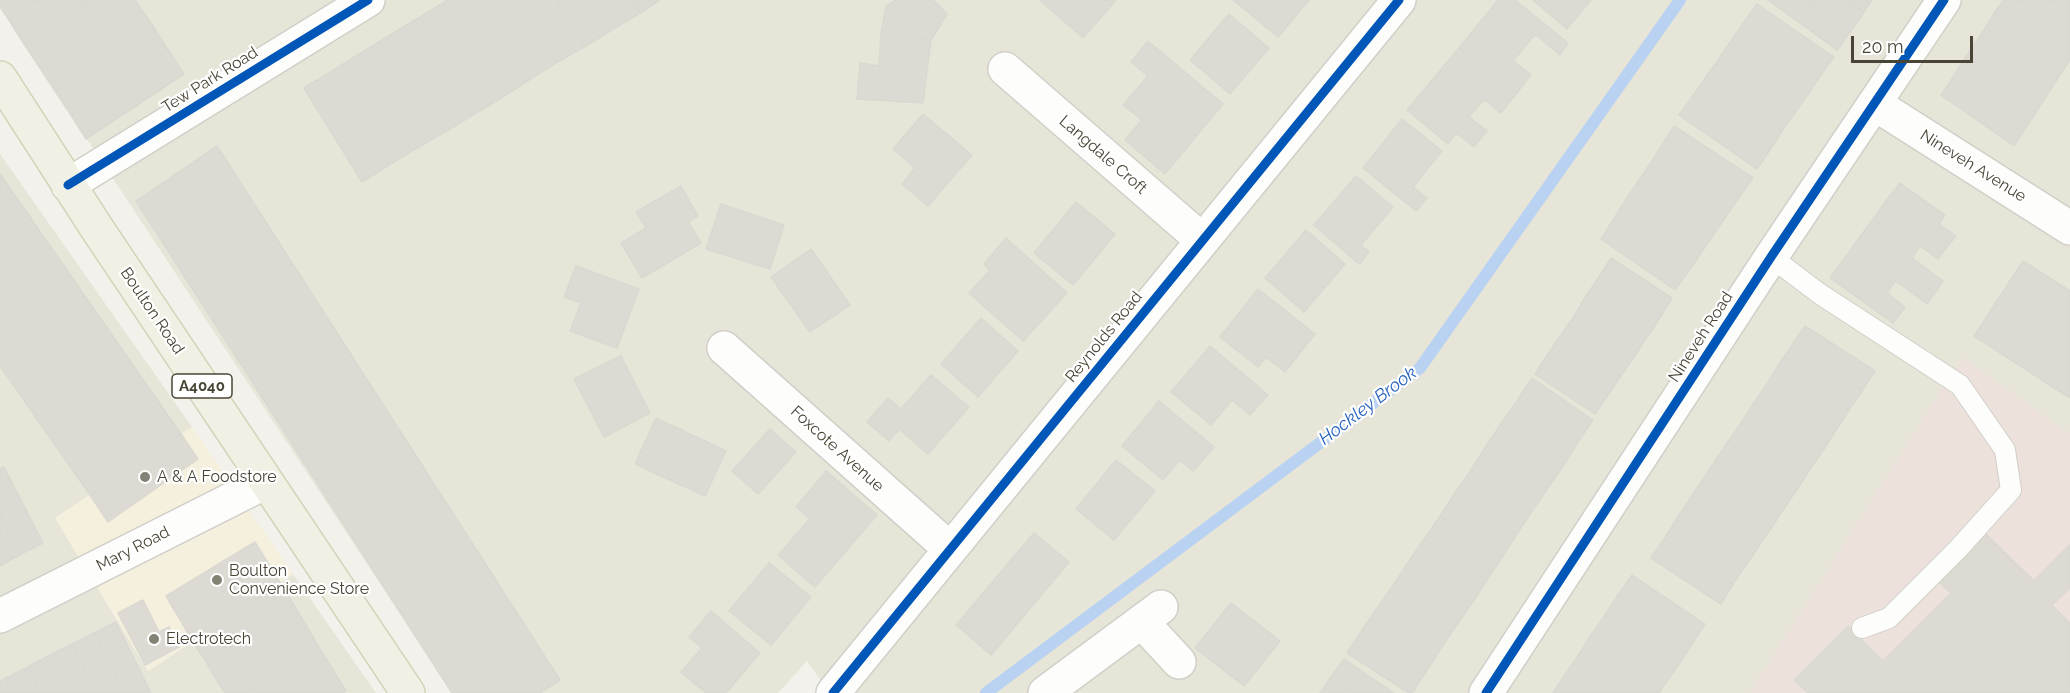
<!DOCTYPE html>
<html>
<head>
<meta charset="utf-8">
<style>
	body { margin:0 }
	#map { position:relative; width:2070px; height:693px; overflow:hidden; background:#f2f1eb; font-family:Raleway,sans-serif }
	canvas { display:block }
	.scale { position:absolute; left:1851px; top:36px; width:122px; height:27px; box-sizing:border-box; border:3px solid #494536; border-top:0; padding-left:8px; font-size:18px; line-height:21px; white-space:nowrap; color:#494536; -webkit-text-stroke:4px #fff; paint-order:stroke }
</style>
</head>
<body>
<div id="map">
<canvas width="2070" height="693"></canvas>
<div class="scale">20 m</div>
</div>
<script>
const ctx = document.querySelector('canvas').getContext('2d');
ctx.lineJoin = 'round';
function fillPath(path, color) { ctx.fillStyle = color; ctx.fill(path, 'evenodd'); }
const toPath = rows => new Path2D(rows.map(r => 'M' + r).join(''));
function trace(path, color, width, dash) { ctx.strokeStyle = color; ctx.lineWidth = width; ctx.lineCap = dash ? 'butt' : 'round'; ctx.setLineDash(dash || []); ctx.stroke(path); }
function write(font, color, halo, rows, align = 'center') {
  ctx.font = font + ' Raleway,sans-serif'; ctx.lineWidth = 4.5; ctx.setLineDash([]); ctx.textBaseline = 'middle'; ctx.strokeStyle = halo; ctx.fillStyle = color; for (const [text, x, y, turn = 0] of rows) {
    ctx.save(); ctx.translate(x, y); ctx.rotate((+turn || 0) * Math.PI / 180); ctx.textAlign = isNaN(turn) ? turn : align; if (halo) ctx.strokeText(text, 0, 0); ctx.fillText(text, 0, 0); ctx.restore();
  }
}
const residential = toPath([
	[0,0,2070,0,2070,434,1962,357,1750,693,830,693,807,661,778,693,452,693,0,7],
	[0,154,192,427,55,518,148,671,293,574,376,693,0,693]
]);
const commercial = toPath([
	[192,427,293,574,148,671,55,518]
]);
const medical = toPath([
	[1962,357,2070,434,2070,693,1750,693]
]);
const stream = toPath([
	[986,693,1420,368,1680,0]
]);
const building = toPath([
	[0,0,39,0,9,20,0,7,0,0],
	[39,0,90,0,24,44,9,20,39,0],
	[90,0,135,0,137,3,40,68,24,44,90,0],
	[447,0,480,0,529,80,501,98,443,3,447,0],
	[480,0,518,0,556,63,529,80,480,0],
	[518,0,556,0,584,47,556,63,518,0],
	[556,0,594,0,612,30,584,47,556,0],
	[594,0,632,0,640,13,612,30,594,0],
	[632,0,660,0,640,13,632,0],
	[896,0,933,0,947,14,931,40,881,34,886,6,896,0],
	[1040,0,1116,0,1083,38,1040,0],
	[1233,0,1309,0,1278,37,1233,0],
	[1498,0,1515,0,1568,43,1560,55,1535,34,1513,61,1531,75,1516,94,1459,48,1498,0],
	[1533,0,1591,0,1567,29,1533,0],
	[1768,0,1807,0,1851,31,1837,50,1768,0],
	[1807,0,1847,0,1864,12,1851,31,1807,0],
	[1847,0,1872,0,1864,12,1847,0],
	[2004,0,2017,0,2070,37,2069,61,1996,10,2004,0],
	[2017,0,2052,0,2070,13,2070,37,2017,0],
	[2052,0,2070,0,2070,13,2052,0],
	[137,3,153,26,55,91,40,68,137,3],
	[443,3,501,98,473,115,415,20,443,3],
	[1757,4,1834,57,1821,75,1744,22,1757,4],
	[1996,10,2069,61,2058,78,1985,28,1996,10],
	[1229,14,1269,48,1230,94,1190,60,1229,14],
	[415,20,473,115,445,132,387,37,415,20],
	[1744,22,1821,75,1808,94,1731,41,1744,22],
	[153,26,168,50,71,115,55,91,153,26],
	[1985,28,2058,78,2047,95,1974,45,1985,28],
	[881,34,931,40,923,103,857,99,860,63,879,66,881,34],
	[387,37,445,132,417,148,359,54,387,37],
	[1148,41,1223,104,1165,174,1125,140,1142,120,1123,105,1148,76,1131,62,1148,41],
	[1731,41,1808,94,1795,113,1718,60,1731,41],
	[1974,45,2047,95,2036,112,1963,61,1974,45],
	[1459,48,1516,94,1501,113,1484,99,1469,117,1487,131,1474,147,1456,133,1448,144,1407,110,1459,48],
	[168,50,184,74,86,139,71,115,168,50],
	[359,54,417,148,389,165,332,71,359,54],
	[1718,60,1795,113,1782,131,1705,78,1718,60],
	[1963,61,2036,112,2025,129,1952,79,1963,61],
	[332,71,389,165,362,182,304,88,332,71],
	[1705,78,1782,131,1770,150,1692,97,1705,78],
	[1952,79,2025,129,2014,146,1941,95,1952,79],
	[1692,97,1770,150,1757,169,1679,115,1692,97],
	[923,114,972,155,928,206,902,184,915,168,893,149,923,114],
	[1402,119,1442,151,1413,187,1427,198,1416,211,1363,168,1402,119],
	[1674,126,1753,178,1740,196,1662,145,1674,126],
	[1662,145,1740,196,1727,215,1650,164,1662,145],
	[217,146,560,680,540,693,452,693,136,201,217,146],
	[1650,164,1727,215,1714,234,1637,183,1650,164],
	[0,174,181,434,90,495,0,366,0,174],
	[1356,176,1393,207,1361,245,1369,252,1359,264,1314,225,1356,176],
	[1637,183,1714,234,1701,253,1625,201,1637,183],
	[1900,183,1945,215,1939,224,1956,236,1947,247,1885,202,1900,183],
	[681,186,698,216,688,222,701,243,642,278,621,243,646,228,636,212,681,186],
	[1625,201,1701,253,1688,272,1613,220,1625,201],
	[1076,202,1115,234,1073,285,1034,253,1076,202],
	[1885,202,1947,247,1938,259,1920,246,1917,250,1873,219,1885,202],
	[721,204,784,225,770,269,706,249,721,204],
	[1873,219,1917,250,1912,258,1943,281,1935,293,1859,238,1873,219],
	[1613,220,1688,272,1675,290,1601,239,1613,220],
	[1306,230,1345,264,1304,312,1265,278,1306,230],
	[1006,238,1067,293,1023,341,969,293,990,270,984,264,1006,238],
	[1859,238,1935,293,1927,304,1896,281,1891,287,1847,255,1859,238],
	[811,249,850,305,810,332,771,277,811,249],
	[1847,255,1891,287,1887,293,1905,307,1893,323,1830,278,1847,255],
	[1611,258,1672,298,1660,318,1599,277,1611,258],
	[2023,261,2070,291,2070,398,1974,336,2023,261],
	[576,266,639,289,617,348,570,331,581,303,564,297,576,266],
	[1599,277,1660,318,1647,337,1586,296,1599,277],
	[1258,289,1315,334,1285,372,1266,357,1258,367,1220,337,1258,289],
	[1586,296,1647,337,1634,357,1574,316,1586,296],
	[1574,316,1634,357,1621,376,1561,335,1574,316],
	[981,318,1018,351,978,397,941,364,981,318],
	[1805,326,1875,371,1862,391,1792,345,1805,326],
	[1561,335,1621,376,1608,395,1548,354,1561,335],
	[1792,345,1862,391,1849,410,1779,364,1792,345],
	[1210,346,1268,395,1250,415,1232,400,1211,425,1171,392,1210,346],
	[1548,354,1608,395,1595,414,1535,374,1548,354],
	[621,356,650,413,604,437,574,379,621,356],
	[1779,364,1849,410,1836,430,1767,384,1779,364],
	[931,375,969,407,928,454,899,429,889,441,867,422,888,398,901,409,931,375],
	[1532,378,1593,420,1578,442,1517,401,1532,378],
	[1767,384,1836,430,1824,449,1754,403,1767,384],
	[1159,401,1214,447,1193,471,1180,460,1163,480,1122,446,1159,401],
	[1517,401,1578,442,1563,466,1501,424,1517,401],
	[1754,403,1824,449,1811,468,1741,423,1754,403],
	[656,418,726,451,705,496,635,464,656,418],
	[1741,423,1811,468,1798,488,1728,442,1741,423],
	[1501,424,1563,466,1548,488,1486,446,1501,424],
	[770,429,796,452,758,494,732,471,770,429],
	[181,434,198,459,108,522,90,495,181,434],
	[1728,442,1798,488,1785,507,1715,461,1728,442],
	[1486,446,1548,488,1532,511,1471,470,1486,446],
	[1116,460,1155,491,1114,540,1076,509,1116,460],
	[1715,461,1785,507,1772,527,1702,481,1715,461],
	[4,467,43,543,21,554,0,514,0,469,4,467],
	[1471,470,1532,511,1517,534,1455,493,1471,470],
	[826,471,877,515,815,587,778,555,810,519,796,507,826,471],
	[1702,481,1772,527,1759,546,1689,500,1702,481],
	[1455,493,1517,534,1502,557,1440,516,1455,493],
	[1689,500,1759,546,1746,565,1676,520,1689,500],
	[0,514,21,554,0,566,0,514],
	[1440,516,1502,557,1487,580,1424,539,1440,516],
	[1676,520,1746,565,1733,584,1664,539,1676,520],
	[1984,532,2034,581,2070,544,2070,588,2052,605,2070,623,2070,693,1808,693,1794,680,1848,626,1883,661,1951,593,1936,579,1984,532],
	[1034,533,1069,562,991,655,956,625,1034,533],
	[1424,539,1487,580,1472,603,1409,561,1424,539],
	[1664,539,1733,584,1721,604,1651,558,1664,539],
	[255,542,268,563,179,618,166,596,255,542],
	[1409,561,1472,603,1456,626,1394,584,1409,561],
	[268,563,281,584,191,639,179,618,268,563],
	[769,563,811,597,771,645,729,611,769,563],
	[1632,575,1705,624,1692,644,1618,595,1632,575],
	[281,584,294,605,205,660,191,639,281,584],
	[1394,584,1456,626,1441,648,1378,607,1394,584],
	[1618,595,1692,644,1679,664,1605,615,1618,595],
	[143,600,159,632,169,627,179,647,145,665,118,613,143,600],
	[1231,603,1280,641,1244,686,1195,648,1231,603],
	[294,605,307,627,217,681,205,660,294,605],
	[1378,607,1441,648,1426,672,1362,630,1378,607],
	[711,611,760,653,726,693,706,693,681,672,702,648,689,637,711,611],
	[1605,615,1679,664,1665,684,1591,635,1605,615],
	[116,622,151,693,124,693,94,633,116,622],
	[307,627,320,649,246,693,225,693,217,681,307,627],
	[1362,630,1426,672,1412,693,1409,693,1347,653,1362,630],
	[94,633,124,693,96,693,72,644,94,633],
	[1591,635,1665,684,1659,693,1634,693,1578,656,1591,635],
	[72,644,96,693,69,693,50,655,72,644],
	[320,649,333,670,295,693,246,693,320,649],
	[50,655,69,693,41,693,28,667,50,655],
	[1578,656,1634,693,1590,693,1564,676,1578,656],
	[1344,659,1394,693,1353,693,1330,678,1344,659],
	[28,667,41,693,14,693,6,678,28,667],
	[333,670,346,691,343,693,295,693,333,670],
	[1564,676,1590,693,1553,693,1564,676],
	[6,678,14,693,0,693,0,681,6,678],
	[1330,678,1353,693,1320,693,1330,678]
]);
const lane = toPath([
	[1771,257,1820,294,1960,385,2005,450,2011,490,1958,549,1889,618,1862,628]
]);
const street = toPath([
	[1005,69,1202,240],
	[1875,104,2070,228],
	[68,185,368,0],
	[724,348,950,549],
	[0,616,266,482],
	[1142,622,1179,662],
	[833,693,1399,0],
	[1045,693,1161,607],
	[1486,693,1771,257,1944,0]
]);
const primary = toPath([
	[0,78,96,227,408,693]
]);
const cycleway = toPath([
	[68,185,368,0],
	[833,693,1399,0],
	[1486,693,1771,257,1944,0]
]);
const markers = [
	[145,477,6,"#848175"],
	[217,580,6,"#848175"],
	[154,639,6,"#848175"]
];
const shields = [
	[202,386,60]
];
const shieldNames = [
	["A4040",202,386]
];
const streetNames = [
	["Tew Park Road",210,80,-32],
	["Langdale Croft",1103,155,41],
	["Nineveh Avenue",1973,166,32],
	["Boulton Road",152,311,56],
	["Reynolds Road",1104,337,-51],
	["Nineveh Road",1701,337,-57],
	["Foxcote Avenue",837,449,42],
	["Mary Road",133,549,-27]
];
const poiNames = [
	["A & A Foodstore",157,477],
	["Boulton",229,571],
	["Convenience Store",229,589],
	["Electrotech",166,639]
];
const waterNames = [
	["Hockley Brook",1368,406,-37]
];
fillPath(residential, '#e6e5d8');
fillPath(commercial, '#f5f0dd');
fillPath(medical, '#ede2db');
trace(stream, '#b9d2f2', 12);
fillPath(building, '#dcdad3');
trace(building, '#dad8d1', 1.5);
trace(lane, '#d0cfc8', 22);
trace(street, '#d0cfc8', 36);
trace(primary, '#d5d2b7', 36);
trace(lane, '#fdfdfc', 20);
trace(street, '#fdfdfc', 33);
trace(primary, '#f1f0e4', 33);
trace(cycleway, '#0057b8', 9);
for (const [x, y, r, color] of markers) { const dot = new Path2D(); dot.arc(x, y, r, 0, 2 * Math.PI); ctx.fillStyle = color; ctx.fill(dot); trace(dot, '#fff', 2); }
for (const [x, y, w] of shields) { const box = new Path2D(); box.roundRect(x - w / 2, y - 12, w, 24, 4.5); ctx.fillStyle = '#fff'; ctx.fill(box); trace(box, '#494536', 1.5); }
write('bold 15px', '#494536', null, shieldNames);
write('16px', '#494536', '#fff', streetNames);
write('16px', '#494536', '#fff', poiNames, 'left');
write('italic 18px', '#2763bd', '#fff', waterNames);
</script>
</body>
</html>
